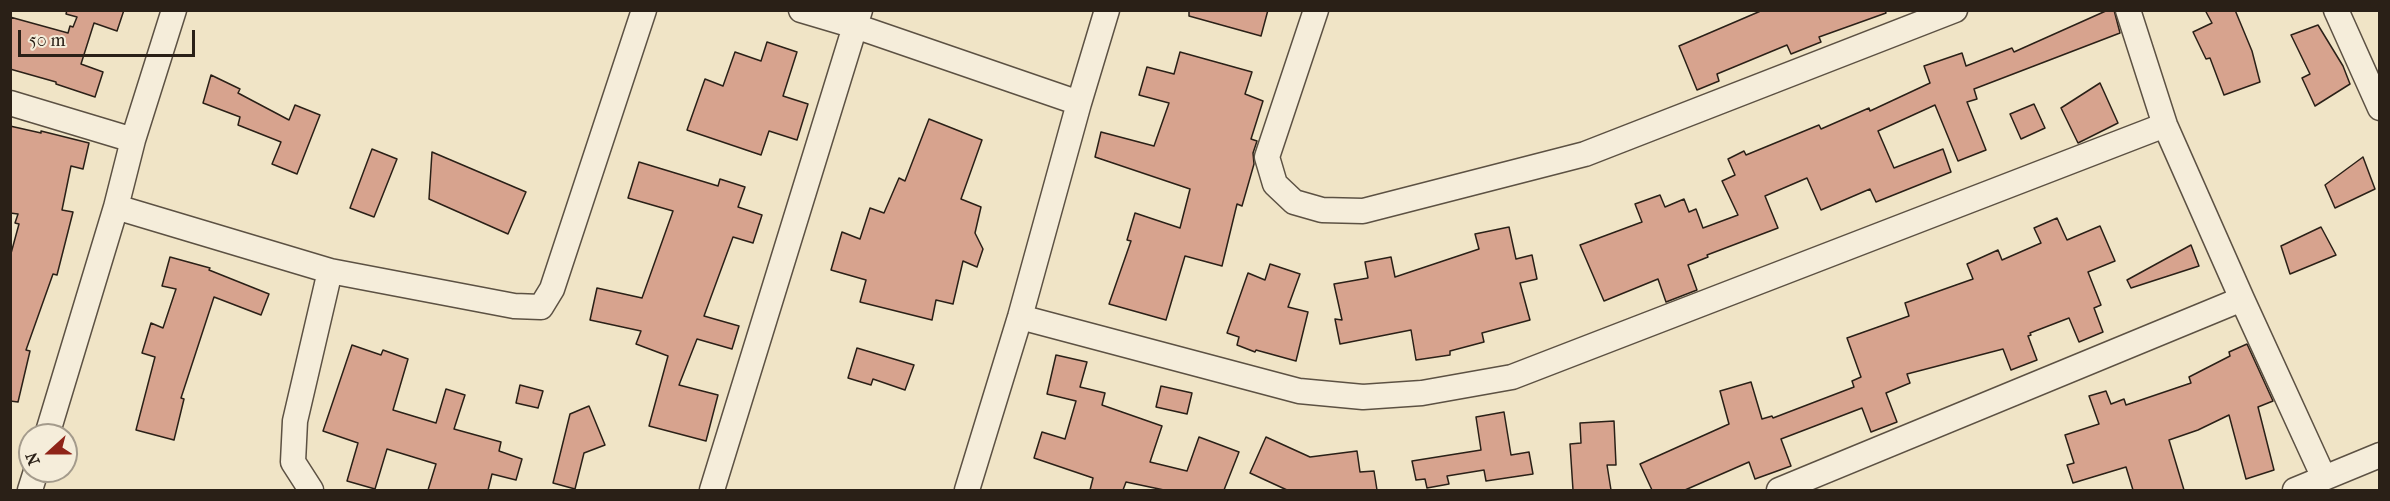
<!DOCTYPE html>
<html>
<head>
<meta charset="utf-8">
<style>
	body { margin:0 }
	#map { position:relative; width:2390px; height:501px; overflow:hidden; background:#f0e4c6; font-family:"IM FELL French Canon",serif }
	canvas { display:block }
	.frame { position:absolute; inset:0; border:12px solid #2a2017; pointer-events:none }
	.north { position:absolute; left:18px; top:423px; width:60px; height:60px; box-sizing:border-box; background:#f5edda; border:2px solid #a49b8c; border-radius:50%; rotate:249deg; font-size:16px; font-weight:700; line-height:24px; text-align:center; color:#2a2017 }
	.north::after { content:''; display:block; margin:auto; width:21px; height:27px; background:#8f2418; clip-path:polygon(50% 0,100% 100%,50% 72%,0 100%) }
	.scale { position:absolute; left:18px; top:30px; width:177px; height:27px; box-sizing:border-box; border:3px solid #2a2017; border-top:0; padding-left:8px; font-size:18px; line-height:21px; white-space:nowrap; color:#2a2017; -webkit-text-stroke:4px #f5edda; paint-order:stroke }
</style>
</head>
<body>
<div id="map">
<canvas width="2390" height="501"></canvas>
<div class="frame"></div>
<div class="north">N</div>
<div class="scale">50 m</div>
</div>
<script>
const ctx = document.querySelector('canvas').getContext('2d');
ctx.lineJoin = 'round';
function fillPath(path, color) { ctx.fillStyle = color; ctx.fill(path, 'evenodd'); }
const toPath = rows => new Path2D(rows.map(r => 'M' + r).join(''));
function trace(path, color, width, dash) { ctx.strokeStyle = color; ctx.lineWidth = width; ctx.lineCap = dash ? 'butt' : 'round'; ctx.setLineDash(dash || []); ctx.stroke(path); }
const building = toPath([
	[67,10,124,10,117,31,94,23,81,64,103,72,95,97,56,84,56,82,10,69,10,17,68,33,70,26,73,27,77,17,66,14,67,10],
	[1189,10,1268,10,1261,36,1189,16,1189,10],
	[1763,10,1885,10,1886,13,1819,37,1821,42,1791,54,1787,45,1717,74,1719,81,1697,90,1679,46,1763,10],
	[2108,10,2114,10,2120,33,1974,89,1977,99,1967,102,1986,150,1958,161,1935,105,1878,131,1894,168,1943,149,1951,172,1876,202,1870,189,1821,210,1807,178,1765,196,1778,228,1707,255,1708,257,1688,265,1697,290,1666,302,1658,279,1604,301,1580,245,1642,222,1635,204,1660,195,1665,207,1684,199,1689,212,1696,209,1703,228,1738,215,1722,181,1735,175,1728,159,1744,151,1746,155,1819,125,1821,129,1869,108,1870,111,1930,83,1924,66,1962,53,1966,66,2012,48,2014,52,2108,10],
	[2205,10,2235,10,2252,51,2260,82,2224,95,2210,58,2206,59,2193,32,2212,23,2205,10],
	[2318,25,2343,66,2350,84,2315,106,2302,78,2310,74,2291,35,2318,25],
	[767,42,797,52,783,96,808,104,797,140,769,131,761,155,687,130,705,79,723,86,735,52,761,61,767,42],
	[1180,52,1252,72,1245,94,1263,101,1251,139,1257,141,1253,153,1254,164,1242,206,1237,204,1222,266,1185,256,1166,320,1109,304,1131,241,1127,240,1135,213,1180,228,1190,189,1095,157,1101,132,1154,146,1169,103,1139,95,1147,67,1174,74,1180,52],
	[211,75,240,89,238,93,289,120,295,105,320,115,297,174,272,164,281,142,238,125,240,117,203,103,211,75],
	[2100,83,2118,123,2078,143,2061,108,2100,83],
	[2034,104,2045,128,2021,139,2010,114,2034,104],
	[929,119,982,140,961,199,981,207,975,233,983,249,977,267,963,261,953,304,936,300,932,320,860,302,866,280,831,270,842,232,860,239,870,208,884,213,899,178,905,181,929,119],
	[10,126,41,133,41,131,89,143,83,169,71,166,62,210,73,212,57,275,53,274,26,350,30,351,18,402,10,401,10,257,19,224,15,223,18,214,10,213,10,126],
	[372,149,397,159,374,217,350,208,372,149],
	[432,152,526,192,508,234,429,199,432,152],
	[2363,157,2375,189,2335,208,2325,185,2363,157],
	[639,162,718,186,720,179,745,187,738,207,762,215,753,243,733,237,704,316,739,326,732,349,697,339,679,385,718,395,706,441,649,426,668,356,636,344,641,331,590,320,597,288,642,298,673,211,628,198,639,162],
	[2057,218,2067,240,2100,226,2115,261,2088,272,2101,305,2094,308,2103,332,2079,342,2069,318,2030,333,2031,335,2028,336,2037,360,2011,370,2003,349,1907,374,1910,383,1886,393,1897,422,1871,432,1862,408,1781,439,1791,466,1755,479,1749,462,1685,490,1652,490,1640,464,1729,424,1720,391,1751,382,1762,419,1772,416,1773,418,1854,387,1852,381,1861,377,1847,338,1909,316,1905,303,1973,279,1967,264,1998,250,2002,260,2041,243,2034,228,2057,218],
	[1509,227,1516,259,1532,255,1537,279,1520,283,1530,320,1482,333,1484,342,1450,351,1450,355,1416,360,1411,330,1340,344,1335,319,1342,320,1334,284,1368,278,1365,262,1391,257,1395,277,1479,249,1475,234,1509,227],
	[2321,227,2336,255,2290,274,2281,246,2321,227],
	[2191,245,2199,266,2131,288,2127,280,2191,245],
	[170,257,210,268,209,270,269,294,261,315,214,297,181,398,184,399,174,440,136,430,155,357,142,353,151,323,163,328,176,289,162,286,170,257],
	[1270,264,1300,274,1288,307,1308,312,1296,361,1256,350,1255,352,1237,345,1239,337,1227,333,1248,273,1265,280,1270,264],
	[2247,344,2273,401,2258,407,2274,470,2246,479,2229,415,2198,430,2169,440,2184,490,2133,490,2126,467,2073,483,2067,465,2074,463,2065,435,2099,424,2089,396,2106,391,2111,404,2124,399,2126,405,2191,383,2189,377,2230,356,2229,352,2247,344],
	[352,345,381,355,383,350,408,359,393,410,436,423,446,389,465,395,454,429,501,442,499,451,522,459,516,480,492,474,488,490,428,490,436,464,387,449,375,489,347,481,358,443,323,431,352,345],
	[857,348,914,365,905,390,873,379,871,385,848,378,857,348],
	[1056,355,1087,362,1080,387,1105,393,1102,405,1162,426,1150,462,1187,471,1199,437,1239,452,1224,490,1164,490,1126,482,1123,490,1090,490,1093,478,1034,458,1042,432,1065,439,1076,401,1047,394,1056,355],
	[520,385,543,391,538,408,516,403,520,385],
	[1161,386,1192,393,1187,414,1156,407,1161,386],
	[589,406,605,445,584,453,575,489,553,483,570,414,589,406],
	[1504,412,1511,455,1529,452,1533,474,1486,481,1484,470,1447,476,1449,484,1427,488,1425,479,1416,480,1412,461,1481,450,1476,417,1504,412],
	[1614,421,1616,465,1607,465,1611,490,1573,490,1570,444,1581,443,1580,423,1614,421],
	[1266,437,1310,457,1357,451,1360,472,1374,471,1377,490,1287,490,1250,473,1266,437]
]);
const minor = toPath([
	[801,10,855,26,1079,103],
	[1316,10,1267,157,1275,184,1294,202,1322,210,1363,211,1585,154,1955,10],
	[2128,10,2165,125,2242,299,2324,478],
	[2336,10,2380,108],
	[10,103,133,140],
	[116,207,330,271,514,306,541,307,552,289,644,10],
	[1020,317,1299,391,1363,397,1422,393,1512,377,2165,125],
	[47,435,116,207,133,140,174,10],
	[30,490,36,471],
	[311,490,293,462,295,421,330,271],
	[712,490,860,10],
	[967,490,1020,317,1079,103,1107,10],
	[1779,490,2242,299],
	[2295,490,2380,455]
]);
fillPath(building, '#d7a38e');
trace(building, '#2a2017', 1.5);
trace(minor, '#5c5143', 27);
trace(minor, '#f5edda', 24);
</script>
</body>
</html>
